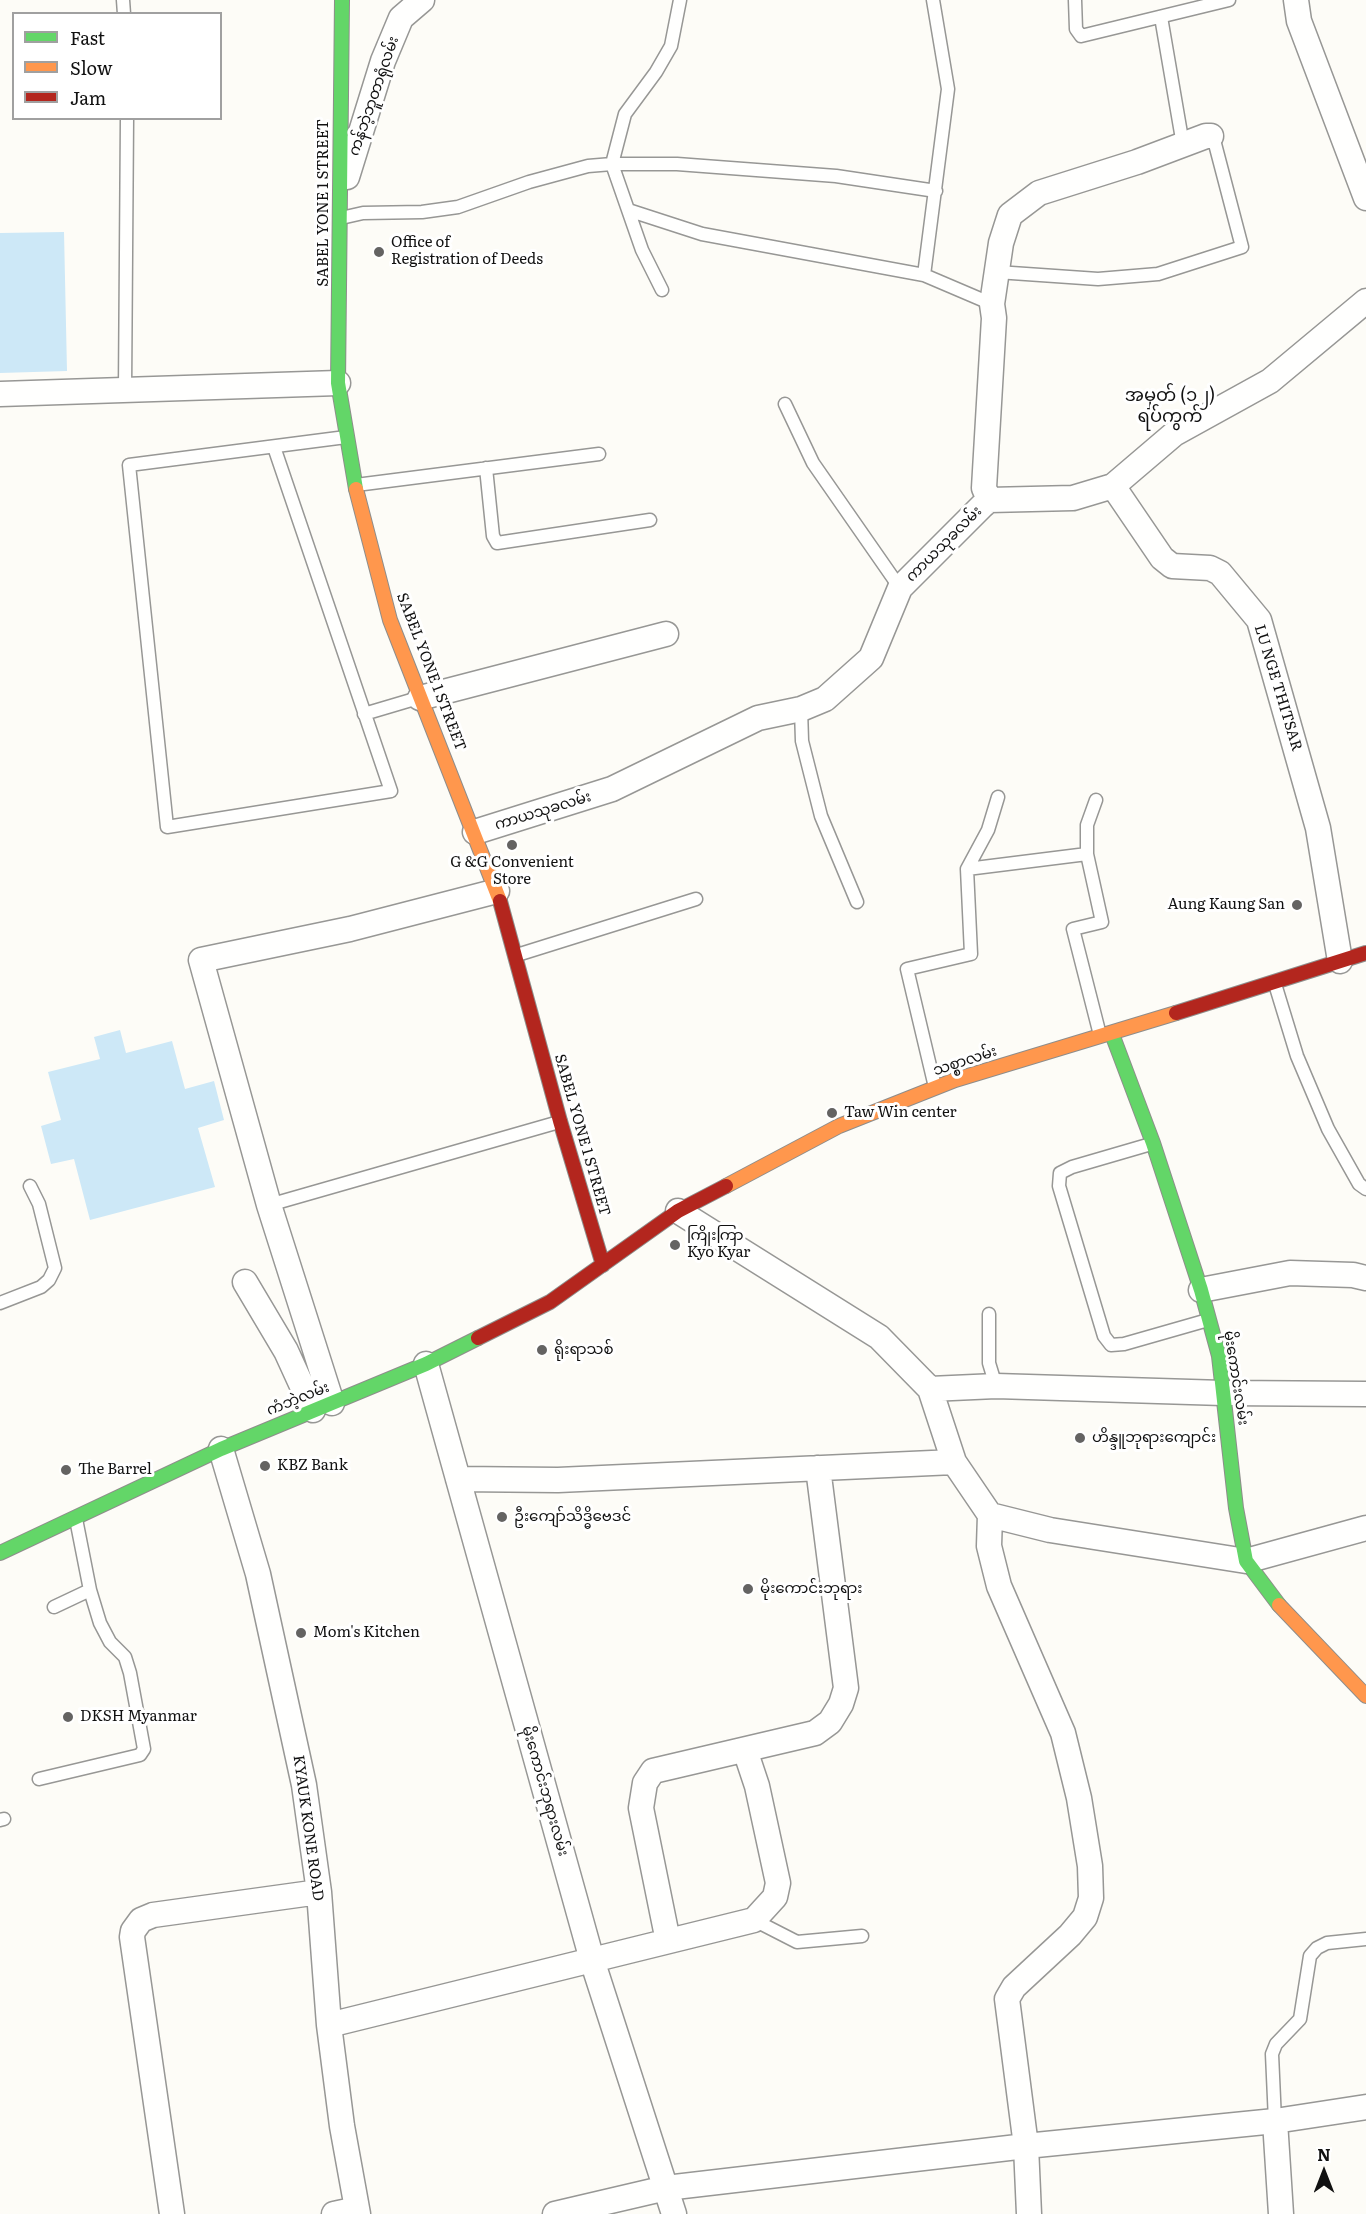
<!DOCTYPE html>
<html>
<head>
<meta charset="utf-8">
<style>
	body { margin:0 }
	#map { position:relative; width:1366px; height:2214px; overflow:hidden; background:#fdfcf7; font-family:Literata,serif }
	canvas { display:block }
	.legend { position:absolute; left:12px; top:12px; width:210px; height:108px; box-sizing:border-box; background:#fff; border:2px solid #a0a0a0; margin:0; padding:8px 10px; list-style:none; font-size:18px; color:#111 }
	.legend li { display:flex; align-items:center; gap:12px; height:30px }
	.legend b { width:30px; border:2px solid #a0a0a0 }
	.north { position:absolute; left:1294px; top:2142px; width:60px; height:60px; -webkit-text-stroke:4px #fff; paint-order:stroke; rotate:0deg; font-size:16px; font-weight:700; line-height:24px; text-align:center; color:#111 }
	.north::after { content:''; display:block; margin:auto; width:21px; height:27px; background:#111; clip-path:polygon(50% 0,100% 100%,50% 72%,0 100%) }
</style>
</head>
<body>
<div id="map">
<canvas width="1366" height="2214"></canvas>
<ul class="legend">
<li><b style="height:8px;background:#63d668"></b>Fast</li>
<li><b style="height:8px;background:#ff974d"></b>Slow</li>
<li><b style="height:8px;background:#b3261e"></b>Jam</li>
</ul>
<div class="north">N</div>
</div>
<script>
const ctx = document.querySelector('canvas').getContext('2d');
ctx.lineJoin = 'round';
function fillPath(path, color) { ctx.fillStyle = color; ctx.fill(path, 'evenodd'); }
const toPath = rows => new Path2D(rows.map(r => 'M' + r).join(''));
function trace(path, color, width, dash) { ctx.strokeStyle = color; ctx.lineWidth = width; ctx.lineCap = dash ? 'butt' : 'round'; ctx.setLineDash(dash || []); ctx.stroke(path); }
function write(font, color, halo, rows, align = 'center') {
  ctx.font = font + ' Literata,"Noto Sans Myanmar",serif'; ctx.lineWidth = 6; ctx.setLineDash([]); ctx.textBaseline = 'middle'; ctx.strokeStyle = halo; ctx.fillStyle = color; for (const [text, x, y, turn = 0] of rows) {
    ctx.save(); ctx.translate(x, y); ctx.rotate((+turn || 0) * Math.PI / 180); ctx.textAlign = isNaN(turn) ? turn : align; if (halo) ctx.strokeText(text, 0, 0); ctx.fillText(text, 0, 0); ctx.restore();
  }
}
const water = toPath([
	[64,232,67,371,0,373,0,233],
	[120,1030,126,1053,172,1041,185,1089,214,1081,224,1120,198,1128,215,1187,90,1220,74,1159,51,1164,41,1126,61,1120,48,1072,100,1059,94,1037]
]);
const lane = toPath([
	[123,0,124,14],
	[1075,0,1076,29,1081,36,1229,0],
	[1161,17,1183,145],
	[628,210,702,234,924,275,992,304],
	[341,218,363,213,422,212,458,207,529,182,588,166,612,164,677,164,836,176,936,191],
	[997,272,1098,279,1158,274,1242,247,1214,140,1211,136],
	[924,275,948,89,933,0],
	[662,290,642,250,612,164,625,114,656,72,671,46,680,0],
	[125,390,127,118],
	[785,404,813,463,900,588],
	[274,447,391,791,167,827,129,465,346,437],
	[486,468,493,536,497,543,650,520],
	[356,485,599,454],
	[801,709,802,741,821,816,857,902],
	[364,714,418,698],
	[1096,800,1087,825,1087,854,1102,922,1073,929,1100,1035],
	[967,869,1087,854],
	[517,955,696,899],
	[1275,984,1297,1056,1328,1129,1359,1184,1366,1189],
	[935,1087,907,969,971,954,967,869,988,830,998,797],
	[1151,1144,1072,1167,1060,1173,1059,1186,1104,1336,1111,1345,1124,1344,1208,1320],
	[269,1205,559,1122],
	[0,1303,41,1287,49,1280,55,1268,39,1204,30,1186],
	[989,1314,989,1363,996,1386],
	[54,1607,90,1590],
	[39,1779,140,1755,144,1749,130,1673,125,1657,110,1642,100,1623,90,1590,76,1519],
	[0,1820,4,1819],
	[754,1920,797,1942,862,1936],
	[1275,2121,1272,2054,1276,2044,1300,2019,1310,1956,1317,1948,1327,1943,1366,1939]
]);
const street = toPath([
	[1296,0,1299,21,1366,198],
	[347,177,383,61,401,18,422,0],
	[0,394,338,383],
	[1113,486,1162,558,1172,566,1210,568,1220,573,1259,620,1318,828,1340,961],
	[989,500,984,488,994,318,992,304,1001,243,1010,215,1039,193,1137,162,1206,136,1211,136],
	[420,698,666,634],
	[475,832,612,789,758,718,801,709,825,699,871,658,900,588,982,506,989,500,1073,498,1113,486,1174,434,1270,381,1366,301],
	[678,1211,879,1337,930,1389,954,1462,990,1515,1050,1530,1246,1561,1366,1528],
	[245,1282,286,1351,313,1410],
	[1201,1290,1290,1273,1353,1275,1366,1278],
	[426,1364,592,1960,674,2214],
	[930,1389,996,1386,1223,1393,1366,1394],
	[332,1403,269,1205,201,960,350,929,497,891],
	[221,1449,258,1574,304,1785,319,1892,329,2025,342,2126,358,2214],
	[458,1479,558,1480,954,1462],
	[990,1515,989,1546,999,1586,1063,1733,1079,1798,1090,1866,1091,1898,1085,1917,1070,1935,1014,1987,1007,1999,1026,2146,1029,2214],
	[668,1941,641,1808,645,1783,653,1771,815,1733,830,1722,841,1704,846,1688,818,1468],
	[329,2025,754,1920,775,1897,778,1883,757,1786,745,1750],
	[1275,2121,1281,2214],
	[172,2214,132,1937,133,1931,141,1920,153,1915,319,1892],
	[334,2214,357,2209],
	[555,2214,666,2188,1026,2146,1275,2121,1366,2107]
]);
const fast = toPath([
	[342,0,338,383,356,489],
	[1112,1034,1153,1143,1201,1290,1219,1356,1236,1508,1246,1561,1279,1605],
	[0,1553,221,1449,426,1364,478,1338]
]);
const slow = toPath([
	[356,489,390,620,500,901],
	[726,1186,839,1126,955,1080,1176,1013],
	[1279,1605,1366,1696]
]);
const jam = toPath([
	[500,901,560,1121,603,1265],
	[1176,1013,1366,953],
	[478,1338,550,1302,678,1211,726,1186]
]);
const markers = [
	[379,252,6,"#646362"],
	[512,845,6,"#646362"],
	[1297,905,6,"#646362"],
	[832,1113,6,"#646362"],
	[675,1245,6,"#646362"],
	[542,1350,6,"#646362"],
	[1080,1438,6,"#646362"],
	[265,1466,6,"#646362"],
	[66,1470,6,"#646362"],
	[502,1517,6,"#646362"],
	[748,1589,6,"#646362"],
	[301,1633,6,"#646362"],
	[68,1717,6,"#646362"]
];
const streetNames = [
	["ကန်ဘဲ့ဘူတာရုံလမ်း",374,96,-71],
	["SABEL YONE 1 STREET",324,203,-90],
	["ကာယသုခလမ်း",944,544,-45],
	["SABEL YONE 1 STREET",431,672,69],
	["LU NGE THITSAR",1278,688,73],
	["ကာယသုခလမ်း",543,811,-17],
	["သစ္စာလမ်း",965,1061,-18],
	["SABEL YONE 1 STREET",582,1135,74],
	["မိုးကောင်းလမ်း",1236,1378,81],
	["ကံဘဲ့လမ်း",298,1399,-22],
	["မိုးကောင်းဘုရားလမ်း",545,1791,74],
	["KYAUK KONE ROAD",308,1828,82]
];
const poiNames = [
	["Office of",391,243],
	["Registration of Deeds",391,260],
	["G &G Convenient",512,863,"center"],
	["Store",512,880,"center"],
	["Aung Kaung San",1285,905,"right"],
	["Taw Win center",844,1113],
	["ကြိုးကြာ",687,1236],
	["Kyo Kyar",687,1253],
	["ရိုးရာသစ်",554,1350],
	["ဟိန္ဒူဘုရားကျောင်း",1092,1438],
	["KBZ Bank",277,1466],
	["The Barrel",78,1470],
	["ဦးကျော်သိဒ္ဓိဗေဒင်",514,1517],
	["မိုးကောင်းဘုရား",760,1589],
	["Mom's Kitchen",313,1633],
	["DKSH Myanmar",80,1717]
];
const quarterNames = [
	["အမှတ် (၁၂)",1170,396],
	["ရပ်ကွက်",1170,417]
];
fillPath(water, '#cde8f7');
trace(lane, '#979795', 15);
trace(street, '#979795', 27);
trace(fast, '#8e8d8b', 16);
trace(slow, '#8e8d8b', 16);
trace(jam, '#8e8d8b', 16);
trace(lane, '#fffffe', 12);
trace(street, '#fffffe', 24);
trace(fast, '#63d668', 14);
trace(slow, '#ff974d', 14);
trace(jam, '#b3261e', 14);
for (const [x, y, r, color] of markers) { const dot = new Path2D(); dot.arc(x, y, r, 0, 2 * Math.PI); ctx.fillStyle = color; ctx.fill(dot); trace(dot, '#fff', 2); }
write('15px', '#111', '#fff', streetNames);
write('15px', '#111', '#fff', poiNames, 'left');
write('18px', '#111', '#fff', quarterNames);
</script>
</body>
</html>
